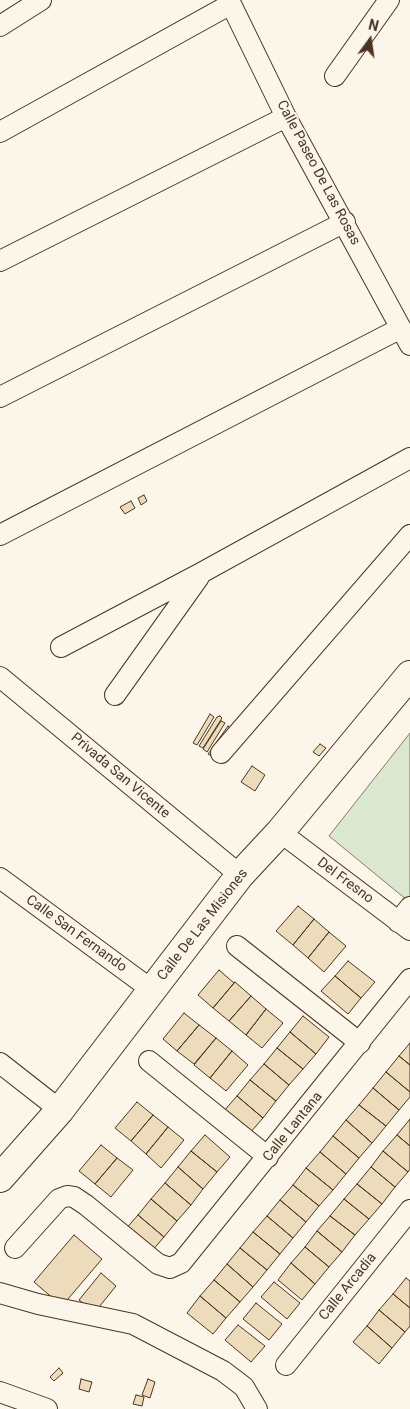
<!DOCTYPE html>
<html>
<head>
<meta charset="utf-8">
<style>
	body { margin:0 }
	#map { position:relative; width:410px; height:1409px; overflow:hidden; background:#fbf6e9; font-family:Roboto,sans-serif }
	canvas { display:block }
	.north { position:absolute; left:345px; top:15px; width:50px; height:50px; -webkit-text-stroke:4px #fbf6e9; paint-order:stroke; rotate:14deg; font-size:14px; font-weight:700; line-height:20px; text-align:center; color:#4a3520 }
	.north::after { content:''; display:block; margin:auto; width:18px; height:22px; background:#4a3520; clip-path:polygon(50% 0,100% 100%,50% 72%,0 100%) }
</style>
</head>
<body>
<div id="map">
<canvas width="410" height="1409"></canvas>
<div class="north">N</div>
</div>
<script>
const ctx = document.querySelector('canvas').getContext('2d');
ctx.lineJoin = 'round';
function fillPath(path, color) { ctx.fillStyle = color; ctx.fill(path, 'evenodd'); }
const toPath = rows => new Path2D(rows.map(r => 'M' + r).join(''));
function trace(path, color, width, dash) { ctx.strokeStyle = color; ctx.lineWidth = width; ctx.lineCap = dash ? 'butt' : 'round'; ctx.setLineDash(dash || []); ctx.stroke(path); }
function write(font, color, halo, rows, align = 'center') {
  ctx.font = font + ' Roboto,sans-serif'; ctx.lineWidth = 4; ctx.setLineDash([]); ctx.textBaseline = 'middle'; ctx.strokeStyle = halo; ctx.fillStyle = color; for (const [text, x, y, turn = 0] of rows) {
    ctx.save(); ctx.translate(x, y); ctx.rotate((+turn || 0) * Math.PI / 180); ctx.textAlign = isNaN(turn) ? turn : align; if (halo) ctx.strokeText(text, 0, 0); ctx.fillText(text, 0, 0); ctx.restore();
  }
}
const green = toPath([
	[410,733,410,896,407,900,329,836,410,733]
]);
const building = toPath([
	[144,495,147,501,141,505,138,498,144,495],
	[131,501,135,508,125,514,120,507,131,501],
	[210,714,214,717,197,745,193,743,210,714],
	[220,716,222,718,203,748,199,746,217,717,220,716],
	[221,721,225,723,207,752,203,749,221,721],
	[228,726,231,729,212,756,208,754,228,726],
	[320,744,326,748,319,756,313,752,320,744],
	[252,766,265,775,255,791,241,782,252,766],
	[298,906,314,919,293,945,276,931,298,906],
	[314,919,329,932,308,958,293,945,314,919],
	[329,932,346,946,324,972,308,958,329,932],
	[348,961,375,982,361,998,335,976,348,961],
	[219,970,234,983,213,1008,198,995,219,970],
	[335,976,361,998,348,1014,321,991,335,976],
	[235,982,251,996,229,1021,213,1008,235,982],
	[251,996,266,1009,246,1035,229,1021,251,996],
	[266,1009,283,1023,262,1048,246,1035,266,1009],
	[184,1013,199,1025,177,1051,163,1039,184,1013],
	[303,1016,329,1037,316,1054,290,1032,303,1016],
	[199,1025,216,1038,194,1064,177,1051,199,1025],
	[290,1032,316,1054,303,1069,277,1048,290,1032],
	[216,1038,232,1051,210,1078,194,1065,216,1038],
	[410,1043,410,1065,399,1056,410,1043],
	[277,1048,303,1069,289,1085,264,1064,277,1048],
	[232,1051,248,1065,226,1091,210,1078,232,1051],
	[399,1056,410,1065,410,1092,386,1072,399,1056],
	[264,1064,289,1085,276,1101,250,1080,264,1064],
	[386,1072,410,1092,410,1097,399,1110,373,1088,386,1072],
	[250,1080,276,1101,263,1118,237,1096,250,1080],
	[373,1088,399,1110,386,1126,359,1105,373,1088],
	[237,1096,263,1118,249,1134,223,1112,237,1096],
	[137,1102,153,1115,131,1141,115,1128,137,1102],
	[359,1105,386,1126,372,1143,346,1120,359,1105],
	[153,1115,168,1127,146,1154,131,1141,153,1115],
	[410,1119,410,1146,397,1135,410,1119],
	[346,1120,372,1143,359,1158,333,1136,346,1120],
	[168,1127,184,1140,161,1168,146,1154,168,1127],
	[205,1135,230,1157,217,1172,191,1151,205,1135],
	[397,1135,410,1146,410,1169,408,1172,383,1151,397,1135],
	[333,1136,359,1158,346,1174,320,1152,333,1136],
	[101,1145,117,1158,95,1184,79,1171,101,1145],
	[191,1151,217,1172,203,1189,178,1167,191,1151],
	[383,1151,408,1172,395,1187,371,1167,383,1151],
	[320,1152,346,1174,333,1190,306,1168,320,1152],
	[117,1158,133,1170,111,1197,95,1184,117,1158],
	[178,1167,203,1189,191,1205,165,1183,178,1167],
	[371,1167,395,1187,382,1204,357,1184,371,1167],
	[306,1168,333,1190,319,1206,293,1185,306,1168],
	[165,1183,191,1205,177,1221,151,1199,165,1183],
	[357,1184,382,1204,369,1219,344,1199,357,1184],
	[293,1185,319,1206,306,1222,280,1200,293,1185],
	[151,1199,177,1221,164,1237,138,1215,151,1199],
	[344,1199,369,1219,355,1235,330,1216,344,1199],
	[280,1200,306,1222,293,1238,267,1216,280,1200],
	[138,1215,164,1237,151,1252,124,1231,138,1215],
	[267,1216,293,1238,280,1254,253,1232,267,1216],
	[330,1216,355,1235,342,1252,317,1231,330,1216],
	[317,1231,342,1252,329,1267,305,1247,317,1231],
	[253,1232,280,1254,267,1270,240,1248,253,1232],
	[74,1235,102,1259,62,1306,34,1282,74,1235],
	[305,1247,329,1267,315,1284,291,1263,305,1247],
	[240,1248,267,1270,253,1287,227,1264,240,1248],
	[291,1263,315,1284,302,1300,278,1280,291,1263],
	[227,1264,253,1287,240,1302,214,1280,227,1264],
	[101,1273,116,1286,95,1312,79,1300,101,1273],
	[406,1278,410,1281,410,1308,393,1294,406,1278],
	[214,1280,240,1302,226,1318,200,1296,214,1280],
	[274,1282,300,1303,287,1319,261,1297,274,1282],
	[393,1294,410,1308,410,1326,405,1332,379,1310,393,1294],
	[200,1296,226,1318,213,1334,187,1313,200,1296],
	[256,1303,282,1324,269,1340,243,1319,256,1303],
	[379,1310,405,1332,392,1348,367,1326,379,1310],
	[238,1325,265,1346,251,1362,225,1340,238,1325],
	[367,1326,392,1348,379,1364,353,1342,367,1326],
	[59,1368,63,1373,54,1381,50,1377,59,1368],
	[81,1379,92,1382,89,1392,79,1389,81,1379],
	[148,1379,155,1382,150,1398,142,1395,148,1379],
	[136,1395,144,1397,142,1406,133,1404,136,1395]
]);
const street = toPath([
	[229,0,286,117,410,345],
	[0,26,41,0],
	[335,76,389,0],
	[0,132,231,4],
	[0,261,286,117],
	[0,397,345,222],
	[0,535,401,328],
	[61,647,201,573,410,458],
	[0,677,240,875],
	[115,695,199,577],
	[221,753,410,535],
	[280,832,410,930],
	[0,878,152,990],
	[398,922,410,907],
	[237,946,360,1043],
	[149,1061,268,1157],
	[0,1063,60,1110],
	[15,1248,59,1199,67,1196,74,1197,86,1205,158,1264,170,1268,181,1263,410,979],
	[0,1293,38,1304,133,1324,223,1371,244,1387,257,1409],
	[286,1365,410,1210],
	[0,1392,47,1409]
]);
const secondary = toPath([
	[0,1178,60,1110,240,875,280,832,410,675]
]);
const streetNames = [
	["Calle Paseo De Las Rosas",318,173,62],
	["Privada San Vicente",120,776,40],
	["Del Fresno",345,881,37],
	["Calle De Las Misiones",203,925,-52],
	["Calle San Fernando",76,934,36],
	["Calle Lantana",293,1127,-51],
	["Calle Arcadia",348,1287,-51]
];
fillPath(green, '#dce7d0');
trace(green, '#887966', 1);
fillPath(building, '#ecdcbc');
trace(building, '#4a3520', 1);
trace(street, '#4a3520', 22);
trace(secondary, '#4a3520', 30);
trace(street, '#fbf6e9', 20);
trace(secondary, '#fbf6e9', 28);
write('14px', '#4a3520', '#fbf6e9', streetNames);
</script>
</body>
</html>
